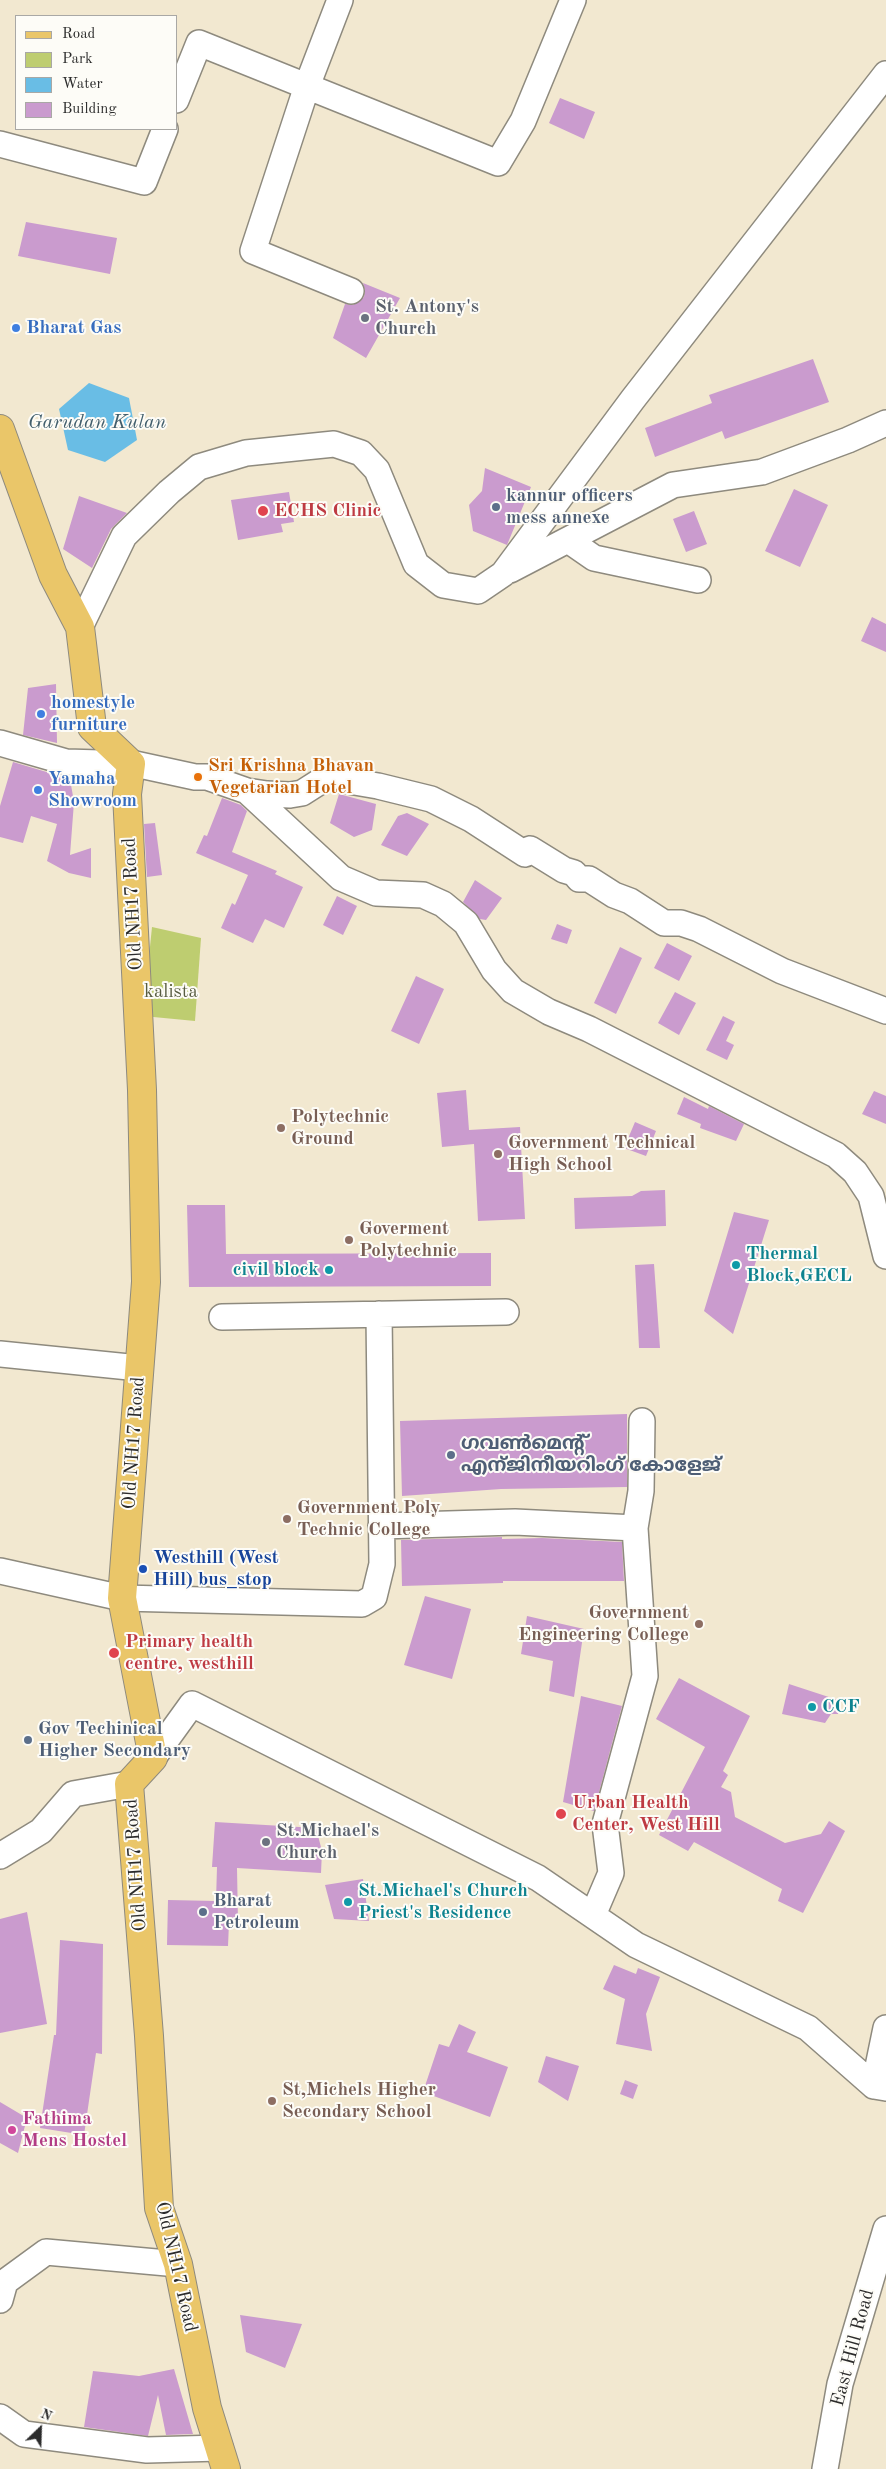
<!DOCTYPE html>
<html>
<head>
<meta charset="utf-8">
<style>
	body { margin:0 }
	#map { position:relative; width:886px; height:2469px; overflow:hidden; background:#f2e8d0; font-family:"Old Standard TT",serif }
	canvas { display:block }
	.legend { position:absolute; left:15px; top:15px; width:162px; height:115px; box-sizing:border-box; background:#fdfcf7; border:1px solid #a9a8a5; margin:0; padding:6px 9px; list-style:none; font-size:15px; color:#2b2b2b }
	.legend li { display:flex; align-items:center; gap:10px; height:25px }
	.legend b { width:25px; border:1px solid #a9a8a5 }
	.north { position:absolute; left:15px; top:2404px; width:50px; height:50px; -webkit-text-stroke:4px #fdfcf7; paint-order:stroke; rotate:24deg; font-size:14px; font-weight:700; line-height:20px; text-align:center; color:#2b2b2b }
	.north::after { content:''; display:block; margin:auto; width:18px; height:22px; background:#2b2b2b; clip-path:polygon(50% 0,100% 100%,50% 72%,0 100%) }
</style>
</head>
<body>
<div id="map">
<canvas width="886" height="2469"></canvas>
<ul class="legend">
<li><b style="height:6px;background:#eac669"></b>Road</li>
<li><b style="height:14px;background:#becd70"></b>Park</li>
<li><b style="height:14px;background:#69bde5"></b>Water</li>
<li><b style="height:14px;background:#ca9bce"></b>Building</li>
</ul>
<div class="north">N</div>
</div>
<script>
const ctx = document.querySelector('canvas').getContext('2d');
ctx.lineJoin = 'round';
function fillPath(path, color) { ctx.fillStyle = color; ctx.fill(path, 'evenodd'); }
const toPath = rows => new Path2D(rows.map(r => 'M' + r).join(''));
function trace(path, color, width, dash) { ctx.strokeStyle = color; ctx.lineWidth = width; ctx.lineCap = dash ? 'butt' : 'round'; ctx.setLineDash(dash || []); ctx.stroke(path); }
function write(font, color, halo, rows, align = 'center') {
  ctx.font = font + ' "Old Standard TT","Noto Sans Malayalam",serif'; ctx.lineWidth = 4; ctx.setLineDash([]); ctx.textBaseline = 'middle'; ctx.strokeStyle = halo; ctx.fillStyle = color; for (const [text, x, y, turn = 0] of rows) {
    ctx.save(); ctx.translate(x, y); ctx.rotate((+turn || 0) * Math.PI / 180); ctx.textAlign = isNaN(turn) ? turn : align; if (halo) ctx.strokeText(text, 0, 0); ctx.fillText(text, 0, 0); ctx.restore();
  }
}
const green = toPath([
	[152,927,201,938,195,1021,143,1016]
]);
const water = toPath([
	[89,383,129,398,137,440,105,462,68,450,59,409]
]);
const building = toPath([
	[560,98,595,112,584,139,549,123],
	[26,222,117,238,110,274,18,256],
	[363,283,400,298,366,358,333,338,345,304,353,305,364,297,365,290],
	[813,359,829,402,725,439,722,431,655,457,645,428,712,403,709,395],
	[485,468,531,487,507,545,473,531,469,505,482,491],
	[794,489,828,505,800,567,765,551],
	[289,492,294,522,281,524,283,532,238,540,231,500],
	[79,496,127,513,111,529,92,568,63,549],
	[694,511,707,544,686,552,673,519],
	[872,617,886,624,886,652,861,641],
	[56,684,57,743,23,735,28,688],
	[13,762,70,779,74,802,70,855,91,848,91,878,69,873,47,861,57,824,31,816,23,843,0,837,0,806],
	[339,794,376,804,372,830,354,837,330,823],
	[222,798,241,805,247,811,232,852,277,871,275,874,303,887,284,928,265,919,253,943,221,928,232,903,235,905,248,875,196,853,204,835,207,836],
	[407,813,429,824,407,856,381,845,398,816],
	[155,823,162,875,147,877,144,824],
	[475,880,502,898,486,920,480,919,463,902],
	[337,896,357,906,343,935,323,925],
	[557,924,572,930,567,944,551,939],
	[667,943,692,956,679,981,654,968],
	[620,947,642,958,616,1014,594,1003],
	[416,976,444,989,419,1044,391,1031],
	[675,992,696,1003,679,1035,658,1023],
	[723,1016,735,1022,726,1041,734,1045,727,1060,706,1050],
	[466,1090,469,1130,520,1127,525,1219,478,1221,474,1144,442,1147,437,1093],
	[874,1091,886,1096,886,1124,862,1114],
	[684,1097,708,1109,709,1106,744,1124,736,1141,700,1128,701,1124,677,1114],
	[635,1122,656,1131,646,1156,624,1148],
	[665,1190,666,1226,575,1229,574,1198,632,1196,641,1191],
	[187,1205,225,1205,226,1254,491,1253,491,1286,189,1287],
	[734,1212,769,1220,733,1334,704,1311],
	[654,1264,660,1348,639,1348,635,1265],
	[627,1414,627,1487,501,1489,402,1496,400,1421],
	[502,1537,502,1539,542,1538,622,1542,624,1581,503,1581,503,1583,402,1586,401,1540],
	[425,1596,471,1609,452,1679,404,1665],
	[527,1616,584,1629,574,1697,549,1691,553,1661,521,1654],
	[679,1678,750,1716,723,1771,728,1775,721,1787,731,1792,735,1817,785,1843,821,1834,829,1821,845,1831,803,1913,778,1901,782,1889,694,1842,688,1851,659,1835,705,1747,656,1719],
	[789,1684,841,1701,838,1714,831,1714,825,1723,782,1714],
	[581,1696,622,1706,594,1811,563,1802],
	[215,1822,316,1828,322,1851,321,1873,237,1868,238,1923,229,1923,228,1946,167,1945,168,1900,216,1901,217,1867,212,1867],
	[363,1879,369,1921,334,1919,325,1885],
	[27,1912,47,2024,0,2033,0,1919],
	[60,1940,103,1944,102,2054,96,2053,84,2135,40,2128,54,2035,56,2035],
	[614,1965,636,1974,638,1968,660,1977,646,2014,652,2051,616,2044,625,1999,603,1989],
	[459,2024,476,2032,467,2052,508,2067,490,2117,423,2092,439,2044,449,2047],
	[546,2056,579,2066,568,2101,538,2082],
	[625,2080,638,2085,633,2099,620,2094],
	[0,2102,27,2118,18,2153,0,2143],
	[240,2315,302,2324,285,2368,246,2352],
	[174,2369,193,2434,166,2435,158,2395,148,2436,84,2427,93,2371,139,2376]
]);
const minor = toPath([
	[340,0,307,86,253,251,351,291],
	[176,100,199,43,498,163,523,121,573,0],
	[0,144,144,182,165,129],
	[568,540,594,558,698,580],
	[510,570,673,485,762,472,848,440,886,423],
	[80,627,124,536,169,492,199,467,246,453,334,444,361,453,377,470,416,564,443,585,478,591,503,574,633,399,886,74],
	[0,743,66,762,135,764,195,777,207,777,247,791,267,794,290,795,302,793,324,779,331,778,378,786,431,799,471,819,525,854,530,849,564,870,574,873,579,879,589,879,614,895,630,901,664,923,681,923,699,929,782,971,886,1011],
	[247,791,341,878,376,893,423,895,443,904,466,923,494,970,513,991,549,1012,589,1029,836,1155,855,1172,871,1196,886,1256],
	[222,1317,506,1312],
	[0,1354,139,1368],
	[381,1526,515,1522,635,1528],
	[0,1571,122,1598,362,1604,374,1597,382,1564,379,1314],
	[153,1758,192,1704,538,1878,636,1945,808,2028,874,2086,886,2088],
	[0,1856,41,1831,73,1794,129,1784],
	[593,1915,611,1873,605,1824,645,1676,635,1528,641,1491,642,1421],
	[874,2086,886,2028],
	[0,2300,5,2282,46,2252,178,2264],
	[0,2417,24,2434,147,2450,220,2448],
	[825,2469,840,2384,886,2229]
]);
const major = toPath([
	[0,429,53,575,80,627,92,727,131,764,127,794,142,1090,146,1282,122,1598,153,1758,129,1784,149,2036,159,2208,178,2264,207,2408,226,2469]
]);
const markers = [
	[365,318,5,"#6b7280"],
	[16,328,5,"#3f7fe0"],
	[496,507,5,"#5c6f8a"],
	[263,511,6,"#e0444e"],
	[41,714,5,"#3f7fe0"],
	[198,777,5,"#e8710a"],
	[38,790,5,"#3f7fe0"],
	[281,1128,5,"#8d6e63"],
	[498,1154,5,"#8d6e63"],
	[349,1240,5,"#8d6e63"],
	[736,1265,5,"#0f9aa8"],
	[329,1270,5,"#0f9aa8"],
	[451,1455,5,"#5c6f8a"],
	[287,1519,5,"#8d6e63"],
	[143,1569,5,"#1a4fb4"],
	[699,1624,5,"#8d6e63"],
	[114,1653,6,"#e0444e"],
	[812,1707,5,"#0f9aa8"],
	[28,1740,5,"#5c6f8a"],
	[561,1814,6,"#e0444e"],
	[266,1842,5,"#6b7280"],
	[348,1902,5,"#0f9aa8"],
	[203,1912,5,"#5c6f8a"],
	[272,2101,5,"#8d6e63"],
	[12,2130,5,"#d1479c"]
];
const worshipNames = [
	["St. Antony's",375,307],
	["Church",375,329],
	["St.Michael's",276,1831],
	["Church",276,1853]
];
const shopNames = [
	["Bharat Gas",26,328],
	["homestyle",51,703],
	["furniture",51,725],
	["Yamaha",48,779],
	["Showroom",48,801]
];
const serviceNames = [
	["kannur officers",506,496],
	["mess annexe",506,518],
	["ഗവൺമെന്റ്",461,1444],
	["എന്ജിനീയറിംഗ് കോളേജ്",461,1466],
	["Gov Techinical",38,1729],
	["Higher Secondary",38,1751],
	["Bharat",213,1901],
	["Petroleum",213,1923]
];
const healthNames = [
	["ECHS Clinic",274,511],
	["Primary health",125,1642],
	["centre, westhill",125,1664],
	["Urban Health",572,1803],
	["Center, West Hill",572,1825]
];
const foodNames = [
	["Sri Krishna Bhavan",208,766],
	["Vegetarian Hotel",208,788]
];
const streetNames = [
	["Old NH17 Road",133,904,-93],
	["Old NH17 Road",134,1443,-86],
	["Old NH17 Road",136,1865,-94],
	["Old NH17 Road",176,2267,77],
	["East Hill Road",853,2348,-75]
];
const parkNames = [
	["kalista",171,992]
];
const educationNames = [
	["Polytechnic",291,1117],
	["Ground",291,1139],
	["Government Technical",508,1143],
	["High School",508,1165],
	["Goverment",359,1229],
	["Polytechnic",359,1251],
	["Government Poly",297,1508],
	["Technic College",297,1530],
	["Government",689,1613,"right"],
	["Engineering College",689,1635,"right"],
	["St,Michels Higher",282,2090],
	["Secondary School",282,2112]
];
const cultureNames = [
	["Thermal",746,1254],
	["Block,GECL",746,1276],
	["civil block",319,1270,"right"],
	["CCF",822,1707],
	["St.Michael's Church",358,1891],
	["Priest's Residence",358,1913]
];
const transitNames = [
	["Westhill (West",153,1558],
	["Hill) bus_stop",153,1580]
];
const hotelNames = [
	["Fathima",22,2119],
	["Mens Hostel",22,2141]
];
const waterNames = [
	["Garudan Kulan",97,423]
];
fillPath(green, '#becd70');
fillPath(water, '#69bde5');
fillPath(building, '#ca9bce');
trace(minor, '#8e8a7e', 28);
trace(major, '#8e8a7e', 30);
trace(minor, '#fff', 25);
trace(major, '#eac669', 28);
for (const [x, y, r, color] of markers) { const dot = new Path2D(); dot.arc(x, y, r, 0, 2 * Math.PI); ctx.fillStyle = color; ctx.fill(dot); trace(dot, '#fdfcf7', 2); }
write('bold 19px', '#5b616d', '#fdfcf7', worshipNames, 'left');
write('bold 19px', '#366cbe', '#fdfcf7', shopNames, 'left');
write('bold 19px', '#4e5e75', '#fdfcf7', serviceNames, 'left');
write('bold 19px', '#be3a42', '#fdfcf7', healthNames, 'left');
write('bold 19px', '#c56008', '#fdfcf7', foodNames, 'left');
write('19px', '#2b2b2b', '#fdfcf7', streetNames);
write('19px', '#575c40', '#fdfcf7', parkNames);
write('bold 19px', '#785e54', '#fdfcf7', educationNames, 'left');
write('bold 19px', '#0d838f', '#fdfcf7', cultureNames, 'left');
write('bold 19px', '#164399', '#fdfcf7', transitNames, 'left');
write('bold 19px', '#b23c85', '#fdfcf7', hotelNames, 'left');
write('italic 20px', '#415e6c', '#fdfcf7', waterNames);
</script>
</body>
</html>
